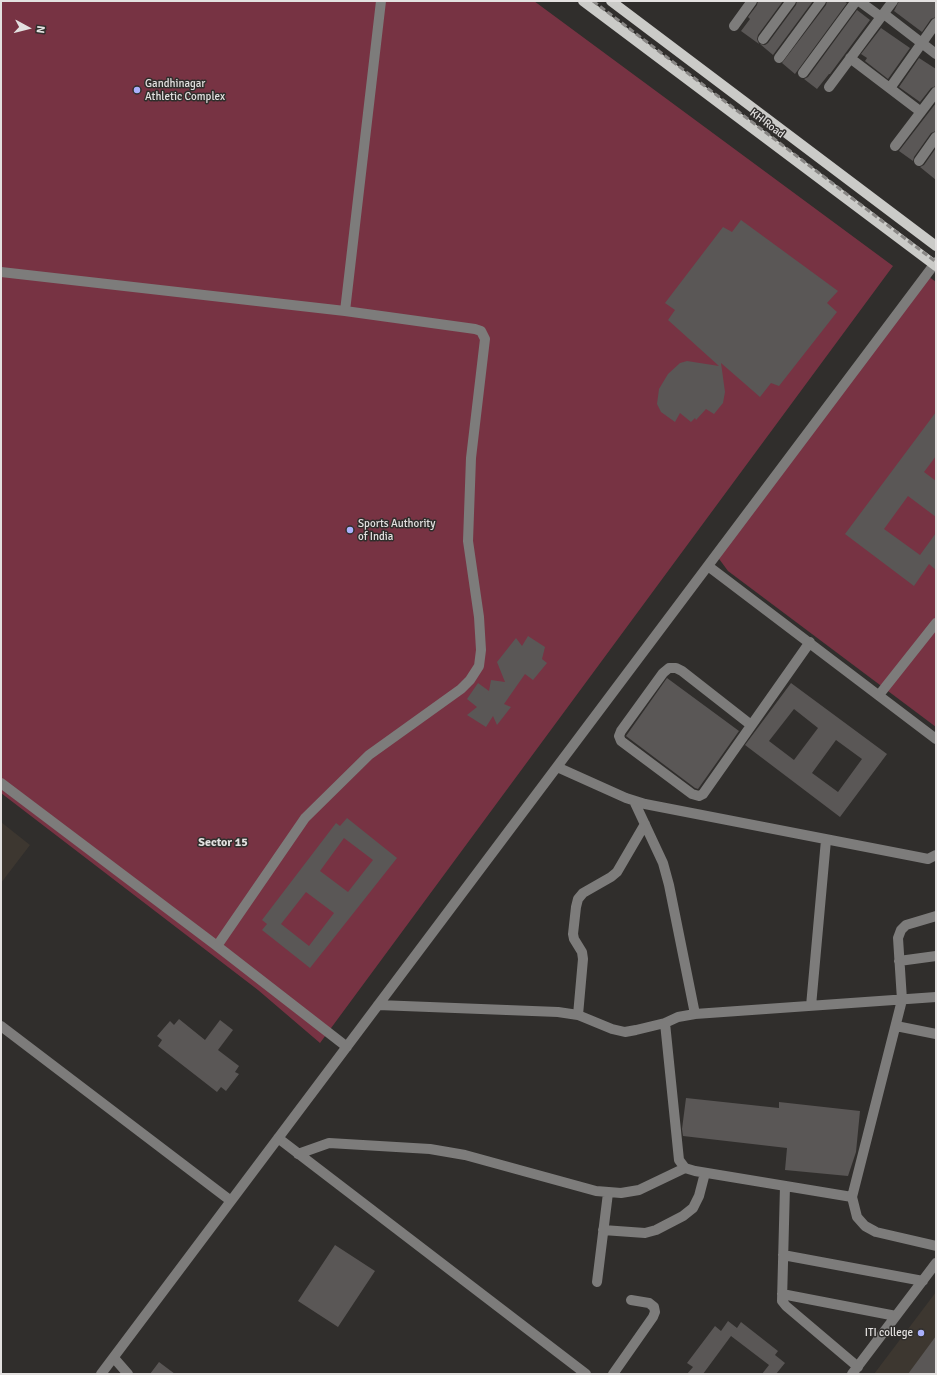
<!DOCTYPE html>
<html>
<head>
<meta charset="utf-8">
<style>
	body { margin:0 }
	#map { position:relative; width:937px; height:1375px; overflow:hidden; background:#302e2c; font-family:Signika,sans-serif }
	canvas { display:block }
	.frame { position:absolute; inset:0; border:2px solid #e3e1e0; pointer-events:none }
	.north { position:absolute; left:8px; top:8px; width:40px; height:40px; -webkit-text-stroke:3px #302e2c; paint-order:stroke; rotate:97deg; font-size:11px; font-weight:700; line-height:16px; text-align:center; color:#e3e1e0 }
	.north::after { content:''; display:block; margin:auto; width:14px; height:18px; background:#e3e1e0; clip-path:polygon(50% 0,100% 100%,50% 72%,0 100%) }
</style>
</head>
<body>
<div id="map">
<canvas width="937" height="1375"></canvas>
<div class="frame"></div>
<div class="north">N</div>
</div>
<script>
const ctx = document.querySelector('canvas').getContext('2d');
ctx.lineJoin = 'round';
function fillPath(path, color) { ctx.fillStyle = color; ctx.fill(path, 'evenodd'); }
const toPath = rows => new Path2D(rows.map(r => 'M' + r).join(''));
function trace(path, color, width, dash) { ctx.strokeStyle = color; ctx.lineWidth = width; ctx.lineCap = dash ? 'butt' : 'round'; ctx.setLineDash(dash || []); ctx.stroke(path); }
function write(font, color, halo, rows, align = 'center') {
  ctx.font = font + ' Signika,sans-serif'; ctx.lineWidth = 3; ctx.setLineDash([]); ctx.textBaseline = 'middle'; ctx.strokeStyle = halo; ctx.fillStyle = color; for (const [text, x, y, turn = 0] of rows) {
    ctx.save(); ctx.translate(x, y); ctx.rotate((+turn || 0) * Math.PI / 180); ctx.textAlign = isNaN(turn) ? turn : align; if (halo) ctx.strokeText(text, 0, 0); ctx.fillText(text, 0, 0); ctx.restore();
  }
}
const built = toPath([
	[1,822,30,845,1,883],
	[936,1292,936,1374,874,1374]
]);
const green = toPath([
	[1,1,534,1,893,266,320,1043,258,990,1,793],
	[924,273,936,282,936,727,728,571,714,552]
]);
const building = toPath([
	[758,1,783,1,758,35,757,39,759,44,741,31,750,19,748,17,757,5],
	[797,1,813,1,773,55,760,44,765,45,768,43,796,5],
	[827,1,844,1,847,3,795,74,782,63,826,5],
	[899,1,936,1,936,17,931,19,922,32,894,11],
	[857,10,870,20,830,74,829,74,817,89,804,79,808,77],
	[881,28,910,48,888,79,865,61,867,58,861,54],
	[919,58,936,69,936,86,931,88,920,102,899,87],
	[936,103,936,131,931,133,914,157,913,161,899,151],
	[936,148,936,180,920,167,924,165],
	[741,220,838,291,827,303,837,312,779,386,771,383,760,397,721,363,725,392,723,403,714,414,706,409,696,420,695,418,691,422,680,413,675,422,661,412,657,404,659,389,668,374,680,363,687,361,719,366,668,320,675,310,665,303,723,227,732,232],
	[936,412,936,456,924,472,936,481,936,517,908,496,884,529,920,555,936,533,936,570,929,564,914,586,845,534],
	[528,636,545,647,542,659,547,663,533,680,525,674,504,704,511,707,497,725,493,716,486,727,467,715,477,707,467,699,478,683,489,691,491,680,505,682,497,662,516,638,522,646],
	[667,678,739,731,698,789,695,788,626,736],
	[791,683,887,754,840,817,745,745],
	[794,709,818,728,794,760,769,741],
	[836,740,862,759,838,792,812,773],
	[347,818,397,858,310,968,262,930,267,924,262,920,336,823,340,826],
	[344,838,373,860,348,892,320,871],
	[306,892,334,913,309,946,281,924],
	[179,1019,205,1040,220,1020,233,1030,218,1050,239,1066,235,1072,239,1074,226,1091,221,1087,217,1092,158,1046,162,1040,157,1036,170,1021,174,1025],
	[686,1098,779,1108,779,1102,860,1111,856,1152,848,1176,785,1170,787,1148,683,1136,682,1129],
	[335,1245,375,1271,338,1327,298,1301],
	[728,1321,737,1328,741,1322,778,1351,775,1355,785,1363,776,1374,762,1374,769,1365,731,1336,703,1374,687,1374,693,1367,687,1363,715,1326,721,1331],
	[936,1336,936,1374,908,1374],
	[159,1362,175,1374,150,1374]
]);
const minor = toPath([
	[884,14,936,54],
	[881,17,893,1],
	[734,26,752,1],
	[763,39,791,1],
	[779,58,821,1],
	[850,58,921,112],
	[803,73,856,1],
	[829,87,881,17,859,1],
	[890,88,936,23],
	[895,146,936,92],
	[919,161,936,137],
	[1,272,345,311,475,329,481,331,485,339,471,458,468,541,479,617,481,650,479,666,470,680,461,689,369,755,305,818,217,946,1,783],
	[345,311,381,1],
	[708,566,936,739],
	[879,695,936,623],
	[751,725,682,671,676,668,669,668,663,673,621,731,619,736,621,741,692,794,699,796,703,794,810,642],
	[557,767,626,798,645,804,918,857,928,859,936,855],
	[634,801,663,863,669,885,695,1014],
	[217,946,347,1047],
	[899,961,936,956],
	[378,1005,558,1012,578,1015,612,1029,625,1032,636,1030,665,1023,678,1017,695,1014,936,997],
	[811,1006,826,840],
	[578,1015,583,959,582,952,574,939,573,934,576,907,578,899,583,893,611,877,617,872,645,824],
	[665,1023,679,1160,685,1168,695,1171,852,1197,857,1217,865,1226,876,1232,936,1246],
	[1,1026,231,1201],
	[896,1026,936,1034],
	[278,1138,586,1374],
	[298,1154,329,1143,430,1149,465,1155,596,1191,621,1193,639,1190,685,1168],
	[785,1186,782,1301,786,1306,858,1367],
	[852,1197,902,1000,898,938,901,930,906,925,936,916],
	[603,1230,645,1233,656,1230,683,1216,693,1208,699,1196,705,1173],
	[783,1255,923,1281],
	[597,1282,608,1193],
	[782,1294,896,1316],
	[114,1358,128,1374],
	[101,1374,936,262],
	[613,1374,653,1317,655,1312,654,1307,649,1303,631,1300],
	[852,1374,936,1263]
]);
const major = toPath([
	[583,1,936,266],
	[611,1,936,246]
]);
const rail = toPath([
	[593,1,936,262]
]);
const markers = [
	[137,90,4,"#a9b0fc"],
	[350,530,4,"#a9b0fc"],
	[921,1333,4,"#a9b0fc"]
];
const poiNames = [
	["Gandhinagar",145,84],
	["Athletic Complex",145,97],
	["Sports Authority",358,524],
	["of India",358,537],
	["ITI college",913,1333,"right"]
];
const streetNames = [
	["KH Road",767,124,37]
];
const neighbourhoodNames = [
	["Sector 15",223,843]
];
fillPath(built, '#3d3730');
fillPath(green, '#773343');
fillPath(building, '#5a5756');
trace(minor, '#7d7c7b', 10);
trace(major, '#cbcbc8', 10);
trace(rail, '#888684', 3, [6, 3]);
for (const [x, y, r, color] of markers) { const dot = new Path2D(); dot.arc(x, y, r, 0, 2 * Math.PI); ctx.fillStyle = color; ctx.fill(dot); trace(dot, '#302e2c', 1.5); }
write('11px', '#e3e1e0', '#302e2c', poiNames, 'left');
write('11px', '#e3e1e0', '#302e2c', streetNames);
write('bold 12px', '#e3e1e0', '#302e2c', neighbourhoodNames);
</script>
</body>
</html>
